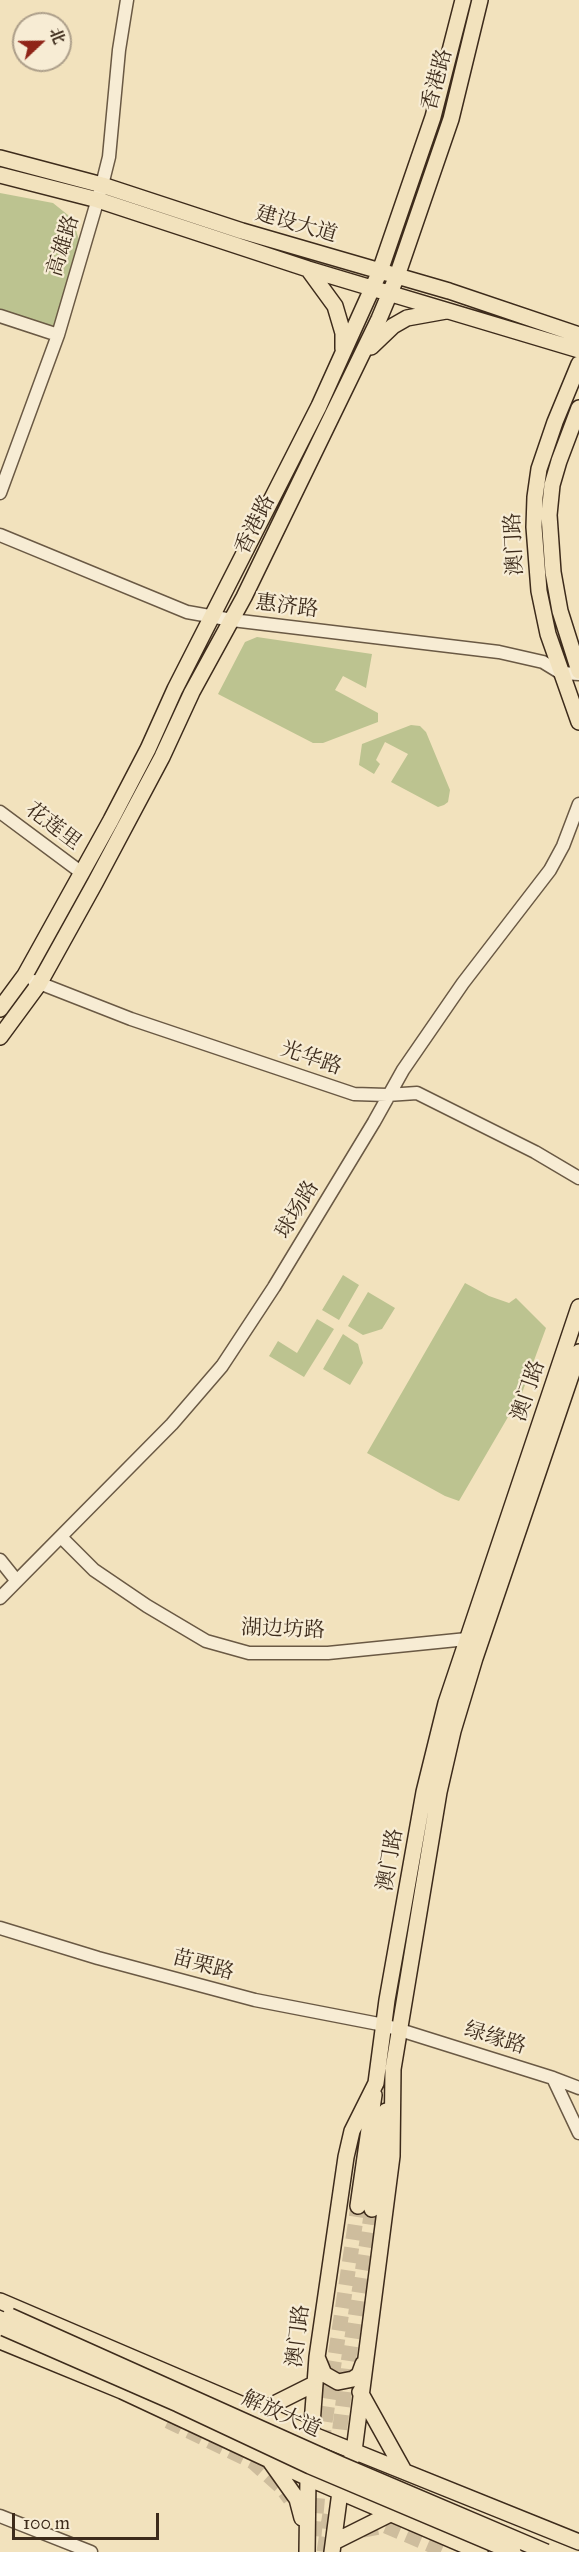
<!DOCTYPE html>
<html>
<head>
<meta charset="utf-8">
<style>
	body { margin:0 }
	#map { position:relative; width:579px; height:2552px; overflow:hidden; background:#f2e2bd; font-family:"IM FELL Great Primer","Noto Serif SC",serif }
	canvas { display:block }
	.north { position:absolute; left:12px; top:12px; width:60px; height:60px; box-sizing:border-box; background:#f7ecd4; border:2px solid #ad9f8a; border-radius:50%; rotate:68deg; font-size:16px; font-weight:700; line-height:24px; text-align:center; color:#3d2b1b }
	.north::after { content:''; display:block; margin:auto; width:21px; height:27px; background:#8f2418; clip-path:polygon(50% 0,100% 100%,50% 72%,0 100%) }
	.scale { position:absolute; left:12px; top:2513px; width:147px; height:27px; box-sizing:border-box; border:3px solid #3d2b1b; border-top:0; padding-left:8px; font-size:18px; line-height:21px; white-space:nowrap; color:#3d2b1b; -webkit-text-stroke:4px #f7ecd4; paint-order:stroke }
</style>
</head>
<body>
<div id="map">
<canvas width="579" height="2552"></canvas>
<div class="north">北</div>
<div class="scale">100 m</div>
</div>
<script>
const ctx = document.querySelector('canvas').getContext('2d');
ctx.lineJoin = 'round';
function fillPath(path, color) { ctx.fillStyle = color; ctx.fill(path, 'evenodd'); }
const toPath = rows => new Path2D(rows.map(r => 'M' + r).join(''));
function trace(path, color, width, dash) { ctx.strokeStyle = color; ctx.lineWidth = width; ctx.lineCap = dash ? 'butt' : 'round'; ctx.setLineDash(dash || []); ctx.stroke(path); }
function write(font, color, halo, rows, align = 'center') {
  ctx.font = font + ' "IM FELL Great Primer","Noto Serif SC",serif'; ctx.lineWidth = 4.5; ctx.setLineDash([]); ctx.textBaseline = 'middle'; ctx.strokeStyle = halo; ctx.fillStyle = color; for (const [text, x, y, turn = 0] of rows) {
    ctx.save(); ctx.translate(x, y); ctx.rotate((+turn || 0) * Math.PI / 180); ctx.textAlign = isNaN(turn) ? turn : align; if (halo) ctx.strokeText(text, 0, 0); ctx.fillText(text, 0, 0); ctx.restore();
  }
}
const green = toPath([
	[0,193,53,203,68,215,75,227,79,240,54,326,0,313],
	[257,637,372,654,366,688,343,676,335,690,378,713,378,722,323,743,313,743,218,694,245,642],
	[411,725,420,726,426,732,450,790,448,802,444,805,438,807,391,782,408,754,385,742,376,760,380,764,374,774,359,765,362,744],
	[343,1275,359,1285,339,1320,322,1310],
	[465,1283,489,1296,509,1303,516,1298,546,1328,522,1393,459,1501,445,1496,367,1453],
	[368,1292,395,1308,382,1329,363,1335,348,1326],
	[317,1319,334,1329,304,1377,269,1356,278,1341,297,1353],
	[343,1334,358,1344,363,1363,350,1385,323,1369]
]);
const majorTunnel = toPath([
	[168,2421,253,2462,281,2487,290,2499],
	[334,2475,348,2363,372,2209],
	[363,2530,386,2526,447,2552],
	[314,2536,324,2429,358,2206],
	[324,2552,331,2507]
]);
const minor = toPath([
	[0,316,58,335],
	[0,493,58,335,102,185,109,157,119,50,127,0],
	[0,535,187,612,232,620,499,652,543,662,561,673,579,674],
	[0,812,82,873],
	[34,981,131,1019,354,1094,387,1095,417,1093,535,1152,579,1178],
	[61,1537,94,1570,147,1606,206,1641,249,1653,328,1653,467,1639],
	[0,1560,16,1580],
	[0,1598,172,1424,222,1366,274,1287,374,1122,403,1070,463,983,550,870,563,846,579,804],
	[0,1928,98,1958,255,2000,384,2025,553,2078,579,2088],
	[553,2078,579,2133],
	[0,2516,91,2552]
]);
const major = toPath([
	[0,158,102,185,242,231,449,291,579,335],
	[0,175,98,200,308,269,579,350],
	[308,269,335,306,343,333,343,349],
	[371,347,393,326,407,318,446,311],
	[579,364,555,422,539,469,535,497,534,527,539,591,548,634,579,722],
	[579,408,559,461,552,485,549,515,553,572,560,611,579,671],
	[0,1009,25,975,111,820,148,749,175,689,319,406,380,271,433,117,463,0],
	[0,1037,39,984,95,883,162,757,192,692,244,597,379,319,397,276,451,119,480,0],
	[358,2206,374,2095],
	[372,2209,386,2111],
	[0,2301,311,2434,579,2542],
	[0,2341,122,2391,308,2478,480,2552],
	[317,2357,324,2374,338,2382,353,2379,359,2375,363,2364],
	[360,2392,404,2471],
	[260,2411,314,2384],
	[270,2461,297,2499,302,2518],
	[334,2542,390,2514],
	[307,2552,308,2478,317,2357,346,2157,352,2131,376,2083,387,2000,424,1792,446,1703,579,1307],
	[332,2552,340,2492,354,2451,392,2156,393,2069,439,1792,453,1731,475,1658,579,1352]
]);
const majorBridge = toPath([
	[10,2316,342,2465,546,2552],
	[4,2328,178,2404,310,2466,513,2552]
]);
const streetNames = [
	["香港路",438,80,-75],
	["建设大道",296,225,16],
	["高雄路",64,246,-73],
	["香港路",256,525,-64],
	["澳门路",515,544,-93],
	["惠济路",287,607,7],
	["花莲里",53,827,37],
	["光华路",311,1059,19],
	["球场路",298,1210,-59],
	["澳门路",529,1391,-71],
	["湖边坊路",283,1630,2],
	["澳门路",391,1860,-80],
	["苗栗路",203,1966,15],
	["绿缘路",495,2039,17],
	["澳门路",299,2336,-83],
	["解放大道",281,2415,24]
];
fillPath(green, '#bcc390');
trace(majorTunnel, '#cebd9d', 15, [15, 8]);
trace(minor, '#6a5944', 15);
trace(major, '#3d2b1b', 18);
trace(minor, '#f7ecd4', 12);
trace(major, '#f2e2bd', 15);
trace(majorBridge, '#3d2b1b', 18, []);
trace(majorBridge, '#f2e2bd', 15);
write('21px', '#3d2b1b', '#f7ecd4', streetNames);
</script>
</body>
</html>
